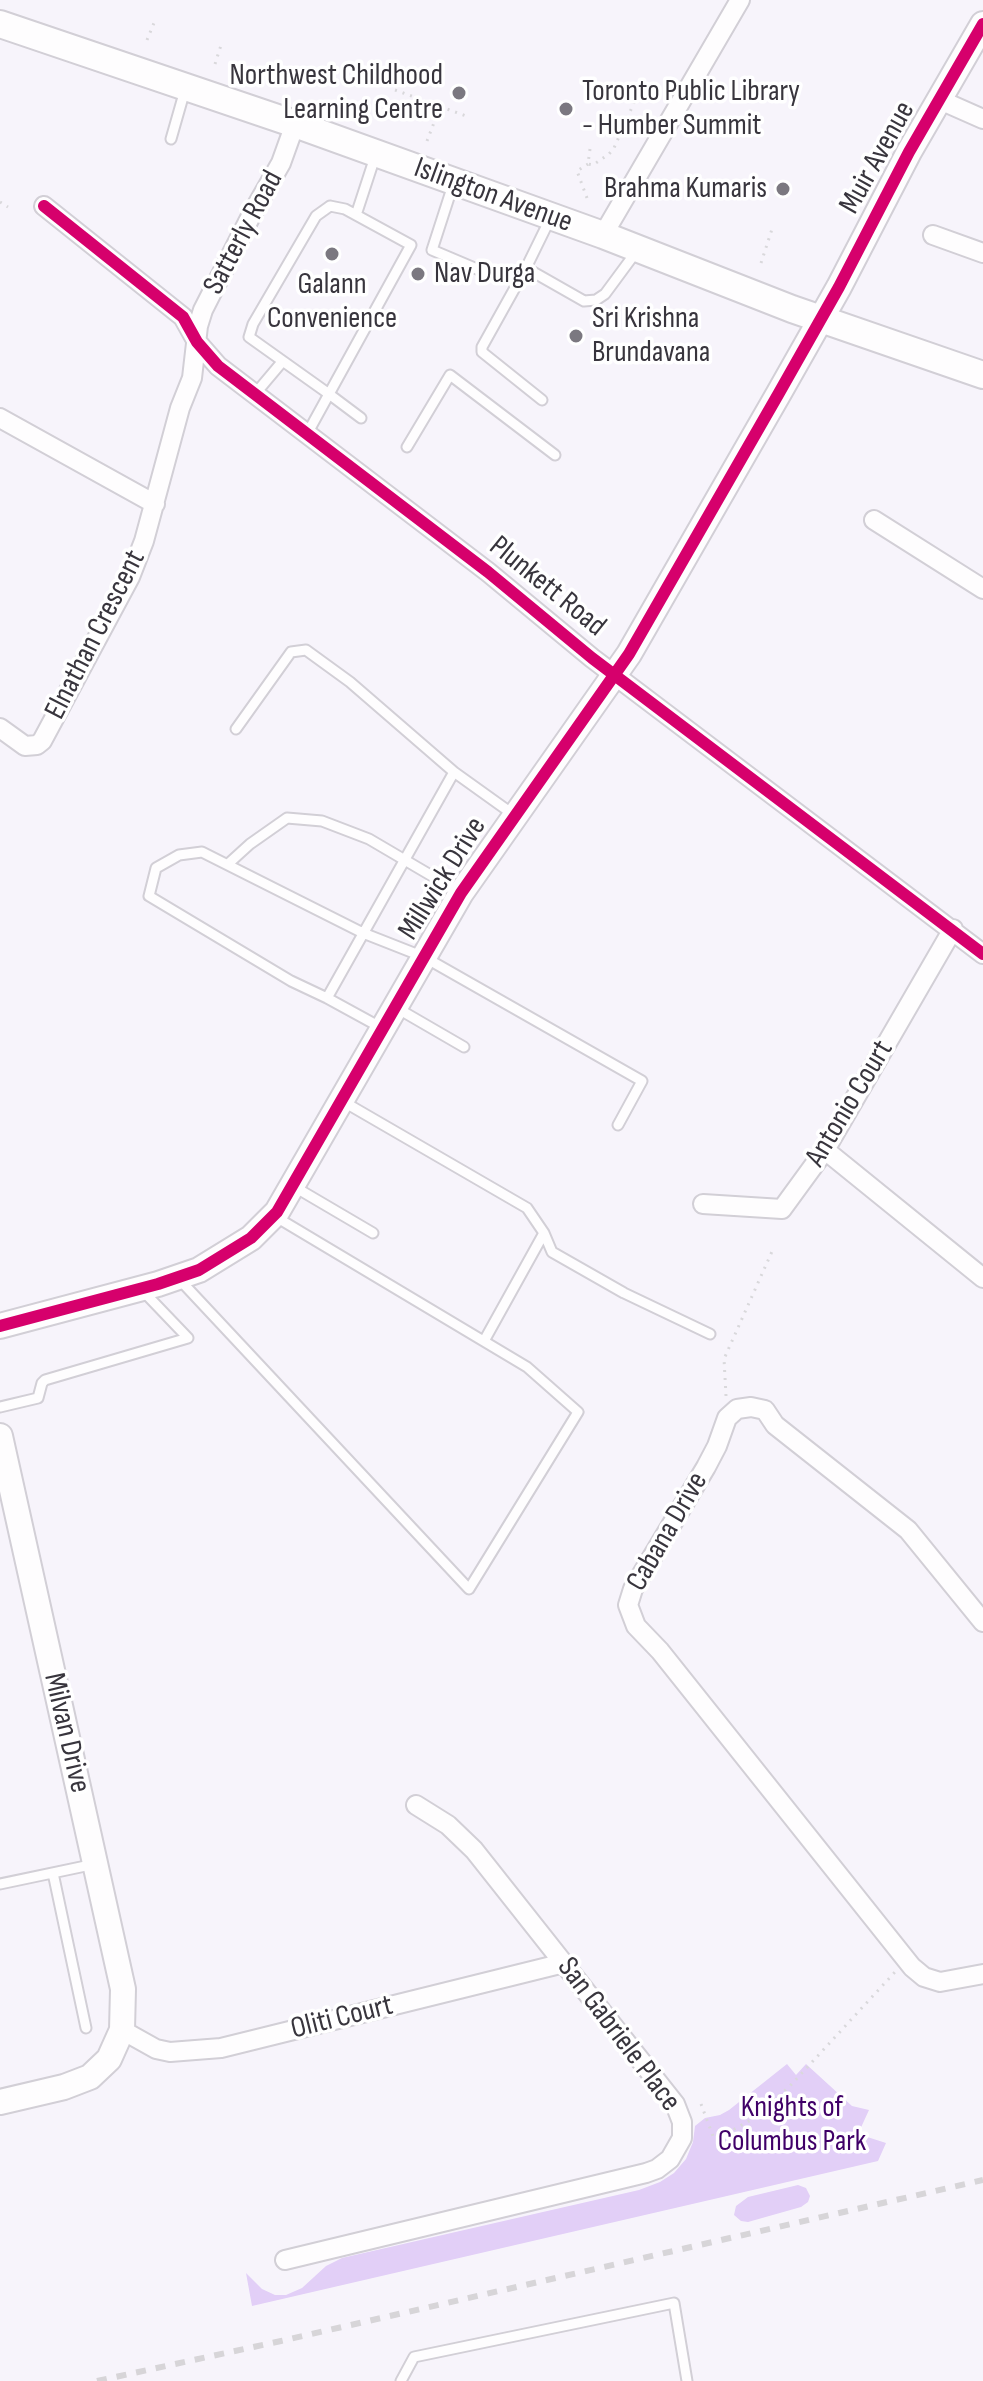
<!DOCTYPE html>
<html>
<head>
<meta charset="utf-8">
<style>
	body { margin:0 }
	canvas { display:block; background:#f7f4fb }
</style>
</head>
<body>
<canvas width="983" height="2381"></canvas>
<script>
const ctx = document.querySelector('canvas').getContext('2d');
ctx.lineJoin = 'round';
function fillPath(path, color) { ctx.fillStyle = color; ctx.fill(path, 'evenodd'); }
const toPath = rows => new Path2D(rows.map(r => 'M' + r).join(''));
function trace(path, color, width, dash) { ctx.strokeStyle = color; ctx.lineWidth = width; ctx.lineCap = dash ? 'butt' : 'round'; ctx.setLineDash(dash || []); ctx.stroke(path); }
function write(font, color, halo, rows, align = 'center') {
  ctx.font = font + ' "Sofia Sans Condensed",sans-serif'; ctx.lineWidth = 7; ctx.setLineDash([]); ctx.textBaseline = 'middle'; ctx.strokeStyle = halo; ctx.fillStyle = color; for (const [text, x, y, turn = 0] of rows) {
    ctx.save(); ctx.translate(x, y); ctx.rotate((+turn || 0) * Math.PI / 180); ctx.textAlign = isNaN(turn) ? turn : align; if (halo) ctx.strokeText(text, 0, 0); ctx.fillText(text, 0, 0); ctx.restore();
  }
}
const green = toPath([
	[787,2064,796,2075,806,2064,852,2106,869,2110,858,2134,886,2143,878,2161,252,2306,246,2273,262,2289,275,2295,286,2295,302,2288,326,2266,342,2258,639,2190,660,2182,674,2173,686,2159,693,2142,695,2126,705,2118,720,2115,729,2110],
	[798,2185,806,2188,810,2196,808,2202,801,2207,748,2222,741,2221,734,2215,736,2206,748,2197]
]);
const path = toPath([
	[147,40,156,18],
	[215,64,222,42],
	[395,90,466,116],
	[427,141,440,107],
	[590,149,588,164,593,165,609,154,614,148,641,87],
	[587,198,577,171,588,164],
	[0,202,8,207],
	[761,263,773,226],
	[726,1396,724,1359,774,1247],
	[701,2104,713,2136,731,2131,751,2120,790,2086,895,1972]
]);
const service = toPath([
	[171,139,185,90],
	[453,185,432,250,491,275],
	[330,206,345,209,411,245,329,394,249,337,253,324,316,216,330,206],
	[356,215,375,157],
	[550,219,526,268,584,301,596,300,605,294,636,252],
	[526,268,482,347,482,352,542,400],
	[255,394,282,362],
	[307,434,329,394,361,418],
	[407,447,450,375,555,455],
	[236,729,291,652,306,650,350,682,454,772],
	[228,864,250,844,287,818,322,821,369,839,461,893],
	[327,998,291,981,149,896,156,868,179,855,202,852,363,933,424,957,642,1081,618,1125],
	[395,1007,464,1047],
	[380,1027,327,998,454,772,514,815],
	[344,1102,527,1208,544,1233,552,1252,624,1293,710,1334],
	[293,1186,373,1233],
	[179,1279,469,1589,578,1412,527,1367,276,1217],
	[484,1341,544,1233],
	[0,1407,38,1398,42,1383,45,1380,188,1338,143,1291],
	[53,1873,86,2028],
	[0,1884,95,1864],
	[401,2381,414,2357,674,2303,687,2381]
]);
const minor = toPath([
	[940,100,983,119],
	[44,206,183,317,197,342,218,366,488,572,592,658,983,954],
	[603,235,740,0],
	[933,235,983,253],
	[0,418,155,504],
	[874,520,983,589],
	[0,728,25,746,37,745,42,741,130,577,144,541,180,408,192,378,198,326,203,310,253,212,281,163,295,124],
	[825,1150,983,1278],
	[703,1204,782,1209,825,1150,953,929],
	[983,1622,908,1530,775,1425,765,1410,751,1407,737,1409,727,1418,717,1446,706,1467,633,1589,628,1605,636,1626,660,1651,912,1967,924,1977,940,1982,983,1974],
	[122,2030,156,2049,170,2052,221,2048,564,1963],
	[285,2260,646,2173,657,2169,670,2159,682,2138,682,2122,675,2104,474,1850,448,1825,416,1805]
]);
const tertiary = toPath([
	[0,1326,158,1284,199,1270,251,1238,277,1212,461,893,629,654,779,393,839,287,909,152,983,24],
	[0,1436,123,1989,122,2030,109,2059,90,2077,64,2087,0,2102]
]);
const secondary = toPath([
	[0,24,295,124,603,235,792,309,983,375]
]);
const rail = toPath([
	[97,2381,281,2341,983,2180]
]);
const cycleway = toPath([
	[44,206,183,317,197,342,218,366,488,572,592,658,983,954],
	[0,1326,158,1284,199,1270,251,1238,277,1212,461,893,629,654,779,393,839,287,909,152,983,24]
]);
const markers = [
	[459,93,8,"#7b7880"],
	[566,109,8,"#7b7880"],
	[783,189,8,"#7b7880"],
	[332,254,8,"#7b7880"],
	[418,274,8,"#7b7880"],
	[576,336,8,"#7b7880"]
];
const poiNames = [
	["Northwest Childhood",443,76,"right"],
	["Learning Centre",443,110,"right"],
	["Toronto Public Library",582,92],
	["- Humber Summit",582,126],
	["Brahma Kumaris",767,189,"right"],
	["Nav Durga",434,274],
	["Galann",332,285,"center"],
	["Convenience",332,319,"center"],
	["Sri Krishna",592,319],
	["Brundavana",592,353]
];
const streetNames = [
	["Muir Avenue",878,158,-61],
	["Islington Avenue",493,196,20],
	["Satterly Road",244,233,-62],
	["Plunkett Road",547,587,39],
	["Elnathan Crescent",96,635,-63],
	["Millwick Drive",443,879,-58],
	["Antonio Court",850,1104,-59],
	["Cabana Drive",668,1532,-60],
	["Milvan Drive",66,1733,77],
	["Oliti Court",342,2018,-14],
	["San Gabriele Place",618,2035,53]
];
const parkNames = [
	["Knights of",792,2108],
	["Columbus Park",792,2142]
];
fillPath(green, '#e2cff7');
trace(service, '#d2cfd6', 13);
trace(minor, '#d2cfd6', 22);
trace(tertiary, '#d2cfd6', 28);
trace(secondary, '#d2cfd6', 30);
trace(path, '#d9d8db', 3, [2, 6]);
trace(service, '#fefdfe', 9);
trace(minor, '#fefdfe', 18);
trace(tertiary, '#fefdfe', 24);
trace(secondary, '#fefdfe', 26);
trace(rail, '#d7d5d8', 6, [10, 10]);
trace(cycleway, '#d6006c', 12);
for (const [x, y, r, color] of markers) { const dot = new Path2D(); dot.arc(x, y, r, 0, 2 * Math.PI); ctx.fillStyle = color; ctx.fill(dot); trace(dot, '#fff', 3); }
write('30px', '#38353d', '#fff', poiNames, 'left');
write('30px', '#38353d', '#fff', streetNames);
write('30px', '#400068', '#fff', parkNames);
</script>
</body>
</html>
